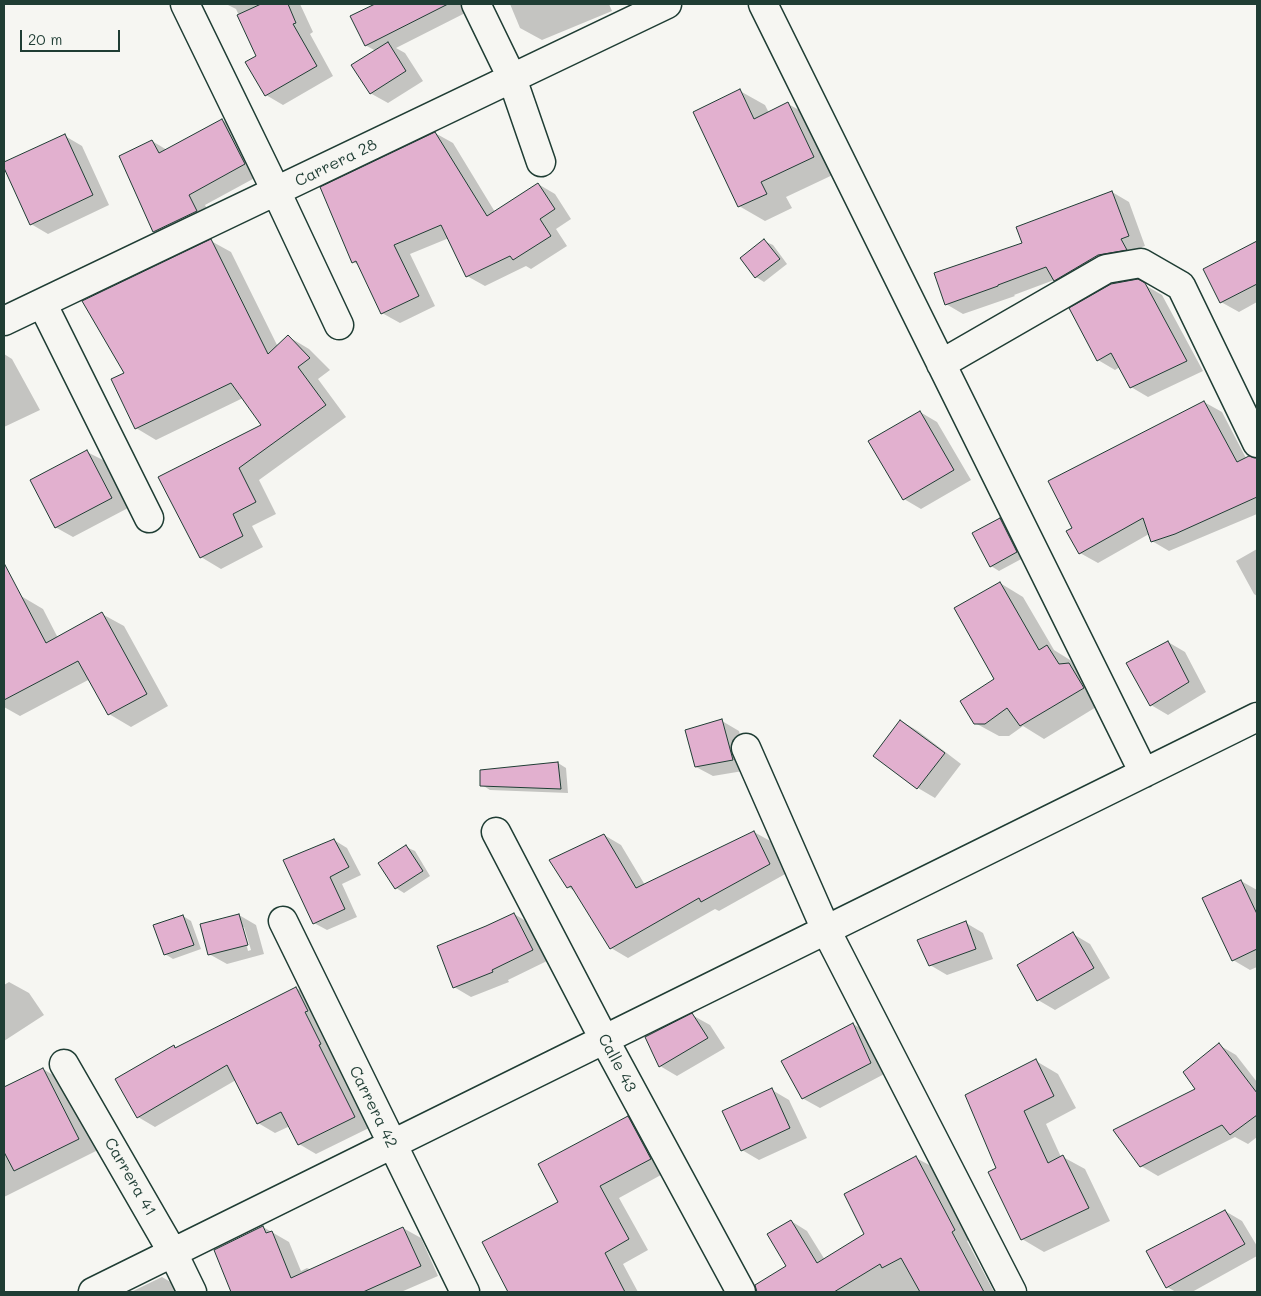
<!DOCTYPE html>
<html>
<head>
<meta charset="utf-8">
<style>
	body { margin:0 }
	#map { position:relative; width:1261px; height:1296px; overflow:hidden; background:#f6f6f2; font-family:Mali,sans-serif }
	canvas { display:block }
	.frame { position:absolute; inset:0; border:5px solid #1f3d34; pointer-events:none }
	.scale { position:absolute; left:20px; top:30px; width:100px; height:22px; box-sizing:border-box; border:2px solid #1f3d34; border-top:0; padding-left:6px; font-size:15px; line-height:18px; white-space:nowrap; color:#1f3d34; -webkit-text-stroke:4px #f6f6f2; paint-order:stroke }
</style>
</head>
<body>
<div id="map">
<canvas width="1261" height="1296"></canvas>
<div class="frame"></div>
<div class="scale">20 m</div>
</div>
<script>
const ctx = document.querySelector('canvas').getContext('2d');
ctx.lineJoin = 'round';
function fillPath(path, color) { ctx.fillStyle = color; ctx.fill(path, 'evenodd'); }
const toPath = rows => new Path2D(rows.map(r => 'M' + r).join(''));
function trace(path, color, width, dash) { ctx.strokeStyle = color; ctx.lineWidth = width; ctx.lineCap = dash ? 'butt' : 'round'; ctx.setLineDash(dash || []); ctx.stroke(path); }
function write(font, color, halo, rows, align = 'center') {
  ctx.font = font + ' Mali,sans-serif'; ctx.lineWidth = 4; ctx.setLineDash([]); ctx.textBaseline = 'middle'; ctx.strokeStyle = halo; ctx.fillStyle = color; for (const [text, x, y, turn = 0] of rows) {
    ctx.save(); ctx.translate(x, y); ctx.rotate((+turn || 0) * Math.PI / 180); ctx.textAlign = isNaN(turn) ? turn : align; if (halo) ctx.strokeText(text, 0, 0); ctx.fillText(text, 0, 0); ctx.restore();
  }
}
const shadow = toPath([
	[226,4,300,4,313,32,310,34,333,76,283,105,266,95,258,56,236,9],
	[378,4,477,4,479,6,396,48,405,53,423,81,388,103,370,93,376,51,365,45,352,17],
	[510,4,609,4,612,11,542,40,520,28],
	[740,91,765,105,769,113,788,104,814,118,839,172,786,197,792,208,765,221,739,206],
	[222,120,239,130,262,174,205,205,213,221,171,241,154,231,121,157,152,141,167,150],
	[435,133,453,143,495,212,538,184,555,194,571,219,556,229,567,246,531,269,526,266,485,286,467,276,449,238,410,254,435,306,400,323,382,313,359,265,353,262],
	[65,136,82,146,109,205,48,234,31,224,4,164],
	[1112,192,1129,202,1145,246,1137,249,1143,259,1072,290,1054,280,1014,295,1015,296,963,314,946,304,1024,243],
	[211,241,231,252,278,347,289,337,309,349,330,370,318,379,346,417,259,480,276,514,252,526,263,547,221,569,201,557,160,477,263,425,243,398,156,440,136,428,126,374],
	[764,241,773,245,787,264,764,282,756,277],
	[1256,243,1257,302,1239,312,1221,302],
	[1138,281,1162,295,1203,371,1148,397,1131,387,1120,367,1115,370,1098,360],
	[4,354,12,359,40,410,4,427],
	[1204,402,1222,412,1247,460,1257,466,1257,514,1169,551,1152,541,1149,534,1098,563,1080,553,1074,528],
	[920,412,937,422,971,480,921,509,904,499],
	[87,452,105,461,128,508,73,537,55,527],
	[1000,519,1008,524,1025,557,999,571,991,566],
	[1257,549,1257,596,1254,594,1236,561],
	[1000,583,1023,597,1054,650,1070,660,1075,667,1093,677,1106,701,1044,739,1023,726,1009,736,999,736,975,723,996,679],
	[21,596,43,609,58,638,102,614,124,626,168,706,131,727,109,714,90,679,20,716,4,707,4,606],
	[1168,642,1185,652,1206,692,1168,715,1151,705],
	[722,721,739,731,749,770,713,776,696,767],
	[901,721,918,731,961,764,935,798,918,788,875,755],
	[558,763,566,768,568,793,490,790,482,785],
	[754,832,772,842,787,873,719,911,715,909,628,958,611,948,576,892,568,887,604,835,621,845,645,885],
	[334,840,347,848,361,875,342,884,357,917,327,930,314,923],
	[406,847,415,851,430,876,404,893,396,888],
	[1241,881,1257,890,1257,967,1250,970,1233,960],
	[514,914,531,924,549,960,508,980,509,982,471,997,454,987],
	[239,915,256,925,264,954,227,964,209,954],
	[242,927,244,927,251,950,248,951],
	[183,916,191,921,201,949,173,959,165,954],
	[966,923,983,933,993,959,947,975,930,965],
	[1073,934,1090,944,1110,978,1055,1010,1038,1000],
	[9,982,29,993,44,1015,4,1041,4,985],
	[296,988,313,998,371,1127,316,1154,299,1144,290,1126,275,1133,258,1123,236,1080,155,1127,138,1117,174,1047,177,1049],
	[692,1015,710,1025,725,1048,677,1076,660,1066],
	[853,1024,871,1034,888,1072,820,1108,802,1098],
	[1219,1045,1236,1055,1257,1082,1257,1137,1248,1144,1235,1137,1158,1176,1141,1166,1197,1089],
	[1036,1061,1058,1074,1076,1108,1046,1124,1061,1157,1063,1157,1085,1169,1110,1221,1044,1252,1022,1239,998,1169],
	[43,1069,63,1081,98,1150,4,1197,4,1089],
	[772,1090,789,1100,807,1138,759,1160,742,1150],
	[628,1117,647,1128,670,1170,619,1198,648,1250,623,1264,638,1292,509,1292,483,1242,560,1203],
	[916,1158,933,1167,971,1239,967,1241,994,1292,772,1292,765,1281,788,1267,791,1221,807,1231,825,1260,866,1234],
	[1225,1211,1242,1221,1257,1246,1257,1256,1192,1292,1176,1292,1167,1287],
	[263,1227,289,1242,301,1271,307,1268,311,1270,403,1228,421,1238,438,1276,401,1292,246,1292,241,1283],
	[162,1277,179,1287,182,1292,131,1292]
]);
const building = toPath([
	[261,4,288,4,296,23,293,24,317,66,265,96,245,62,256,56,237,15,261,4],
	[375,4,448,4,365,46,350,16,375,4],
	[388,42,406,71,370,94,351,65,388,42],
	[740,89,754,119,788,102,814,157,761,182,767,194,738,207,693,112,740,89],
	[222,119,245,164,189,195,197,211,153,232,119,156,152,140,159,153,222,119],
	[435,132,487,216,538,183,555,209,540,219,551,236,513,260,510,256,466,277,441,225,394,245,419,296,381,314,356,261,352,263,320,187,435,132],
	[65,134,93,195,30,225,4,168,4,162,65,134],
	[1112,191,1129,236,1121,239,1127,250,1098,255,1054,281,1046,267,998,285,998,286,945,305,934,273,1022,243,1016,227,1112,191],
	[211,239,268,354,288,335,310,358,298,367,326,405,239,468,256,502,233,514,243,536,200,558,158,477,261,425,231,383,135,429,111,379,124,373,82,301,211,239],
	[764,239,780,259,755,278,740,258,764,239],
	[1257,241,1257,284,1220,303,1203,269,1257,241],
	[1138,279,1145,283,1187,361,1130,388,1111,353,1097,361,1069,308,1111,284,1138,279],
	[1204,401,1237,462,1249,456,1257,458,1257,497,1175,534,1151,542,1143,518,1079,554,1066,531,1072,528,1048,481,1204,401],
	[920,411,954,470,903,500,868,441,920,411],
	[87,450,112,498,55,528,30,480,87,450],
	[1000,518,1017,552,990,567,972,533,1000,518],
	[4,563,46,643,102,612,147,694,108,715,78,661,4,700,4,563],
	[1000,582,1039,650,1047,645,1059,664,1069,663,1084,688,1020,726,1007,708,985,724,974,724,960,701,994,679,954,608,1000,582],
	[1168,641,1189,682,1150,706,1126,663,1168,641],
	[722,719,733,760,695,767,685,730,722,719],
	[900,720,945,753,917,789,873,756,900,720],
	[558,762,561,789,480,786,480,770,558,762],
	[754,831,770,864,701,902,699,898,610,949,571,886,567,888,549,860,604,834,636,888,754,831],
	[334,839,349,867,330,877,345,909,313,924,283,860,334,839],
	[406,845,423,871,395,889,378,863,406,845],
	[1241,880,1257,914,1257,949,1232,961,1202,898,1241,880],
	[514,913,533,950,492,970,493,972,453,988,437,946,486,926,514,913],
	[239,914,248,945,208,955,200,924,239,914],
	[183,915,194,945,164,955,153,925,183,915],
	[966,921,976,949,929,966,917,940,966,921],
	[1073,932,1094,968,1037,1001,1017,965,1073,932],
	[296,987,308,1011,305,1012,321,1044,319,1045,355,1117,298,1145,281,1112,257,1124,227,1065,137,1118,115,1079,174,1045,175,1048,296,987],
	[692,1013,708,1038,659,1067,645,1037,692,1013],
	[853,1023,871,1063,802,1099,781,1061,853,1023],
	[1219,1043,1257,1093,1257,1115,1230,1135,1222,1125,1140,1167,1113,1130,1195,1089,1183,1072,1219,1043],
	[1036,1059,1054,1096,1024,1111,1048,1163,1063,1155,1089,1208,1021,1240,988,1172,996,1168,965,1095,1036,1059],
	[43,1068,79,1139,14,1171,4,1152,4,1087,43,1068],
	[772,1088,790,1128,741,1151,722,1111,772,1088],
	[628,1116,651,1159,600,1186,629,1239,605,1253,625,1292,508,1292,482,1242,558,1202,538,1164,628,1116],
	[916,1156,955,1230,952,1232,984,1292,920,1292,901,1258,882,1268,880,1264,834,1292,757,1292,755,1285,786,1266,767,1234,791,1220,817,1263,864,1234,844,1194,916,1156],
	[1225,1210,1245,1244,1166,1288,1146,1251,1225,1210],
	[263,1226,266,1233,272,1231,291,1278,403,1227,421,1266,363,1292,231,1292,214,1250,263,1226]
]);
const minor = toPath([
	[185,4,276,191,339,325],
	[476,4,512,78,541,162],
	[763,4,1144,773],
	[42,303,149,518],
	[4,321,667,4],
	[941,364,1106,269,1141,263,1181,286,1257,443],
	[746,748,826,930,1012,1292],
	[496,832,604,1039,741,1292],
	[283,921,465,1292],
	[64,1064,173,1253,192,1292],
	[93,1292,1257,717]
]);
const streetNames = [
	["Carrera 28",336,163,-26],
	["Calle 43",617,1063,62],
	["Carrera 42",373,1107,64],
	["Carrera 41",130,1177,60]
];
fillPath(shadow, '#0003');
fillPath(building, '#e2b0cf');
trace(building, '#1f3d34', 1);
trace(minor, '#1f3d34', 31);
trace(minor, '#f6f6f2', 28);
write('16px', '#1f3d34', '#f6f6f2', streetNames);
</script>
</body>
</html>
